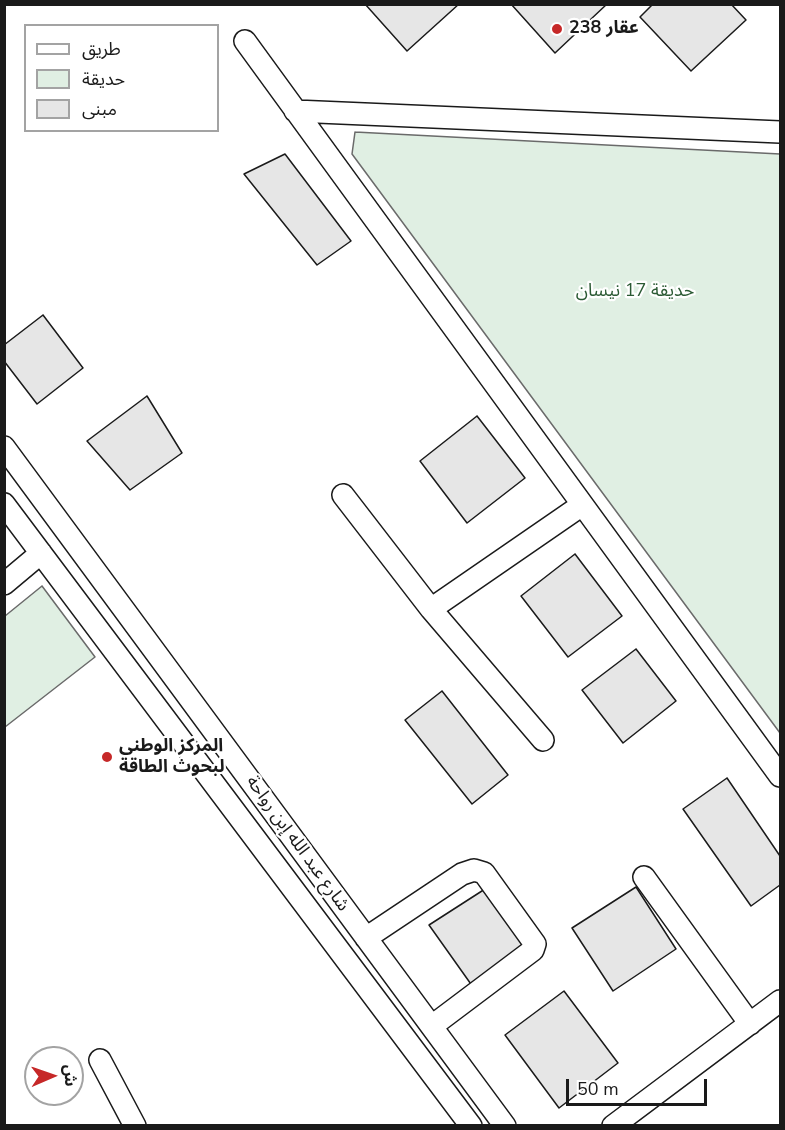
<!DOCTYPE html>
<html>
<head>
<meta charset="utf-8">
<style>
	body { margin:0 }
	#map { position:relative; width:785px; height:1130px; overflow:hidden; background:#fff; font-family:"Nunito Sans","Noto Sans Arabic",sans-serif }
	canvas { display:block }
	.frame { position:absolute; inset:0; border:6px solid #1a1a1a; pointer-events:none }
	.legend { position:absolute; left:24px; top:24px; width:195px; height:108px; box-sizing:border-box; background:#fff; border:2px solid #a3a3a3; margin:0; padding:8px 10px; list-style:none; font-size:18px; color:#1a1a1a }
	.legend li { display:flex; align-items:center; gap:12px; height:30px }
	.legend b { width:30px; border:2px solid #a3a3a3 }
	.north { position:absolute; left:24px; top:1046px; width:60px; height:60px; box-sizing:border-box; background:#fff; border:2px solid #a3a3a3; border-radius:50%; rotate:88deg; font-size:16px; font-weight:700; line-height:24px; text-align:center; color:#1a1a1a }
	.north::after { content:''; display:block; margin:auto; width:21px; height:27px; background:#c62828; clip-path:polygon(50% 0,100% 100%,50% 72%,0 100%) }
	.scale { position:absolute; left:566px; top:1079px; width:141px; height:27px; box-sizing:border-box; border:3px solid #1a1a1a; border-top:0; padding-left:8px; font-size:18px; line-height:21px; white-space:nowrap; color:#1a1a1a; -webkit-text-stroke:4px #fff; paint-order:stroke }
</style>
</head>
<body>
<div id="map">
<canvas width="785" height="1130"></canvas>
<div class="frame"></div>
<ul class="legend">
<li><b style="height:8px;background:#fff"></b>طريق</li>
<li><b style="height:16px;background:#e0efe3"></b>حديقة</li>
<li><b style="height:16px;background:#e6e6e6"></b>مبنى</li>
</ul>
<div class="north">ش</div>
<div class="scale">50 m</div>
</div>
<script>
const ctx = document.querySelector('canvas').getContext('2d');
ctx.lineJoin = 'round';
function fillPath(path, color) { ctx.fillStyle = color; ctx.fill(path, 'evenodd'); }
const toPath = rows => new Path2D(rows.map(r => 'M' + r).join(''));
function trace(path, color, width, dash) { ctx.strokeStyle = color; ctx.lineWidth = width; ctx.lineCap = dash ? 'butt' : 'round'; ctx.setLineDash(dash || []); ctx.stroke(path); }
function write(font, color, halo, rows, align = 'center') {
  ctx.font = font + ' "Nunito Sans","Noto Sans Arabic",sans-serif'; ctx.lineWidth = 4.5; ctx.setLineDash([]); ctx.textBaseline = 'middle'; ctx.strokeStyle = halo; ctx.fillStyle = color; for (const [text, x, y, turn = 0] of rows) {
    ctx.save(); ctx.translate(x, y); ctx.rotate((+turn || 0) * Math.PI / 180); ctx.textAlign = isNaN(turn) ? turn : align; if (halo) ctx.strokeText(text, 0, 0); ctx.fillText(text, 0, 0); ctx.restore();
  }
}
const green = toPath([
	[355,132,780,154,780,733,352,154,355,132],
	[42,586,95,657,5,727,5,616,42,586]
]);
const building = toPath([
	[365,4,459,4,407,51,365,4],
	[511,4,607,4,555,53,511,4],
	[653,4,731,4,746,20,691,71,640,17,653,4],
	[285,154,351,241,317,265,244,174,285,154],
	[43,315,83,368,37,404,4,361,4,345,43,315],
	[147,396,182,453,130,490,87,441,147,396],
	[477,416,525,478,467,523,420,461,477,416],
	[575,554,622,616,568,657,521,596,575,554],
	[636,649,676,701,623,743,582,690,636,649],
	[442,691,508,775,472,804,405,720,442,691],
	[727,778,780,856,780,885,751,906,683,809,727,778],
	[636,887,676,949,613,991,572,928,636,887],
	[485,889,529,942,473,987,429,925,485,889],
	[564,991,618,1063,559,1108,505,1035,564,991]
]);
const minor = toPath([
	[245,41,780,776],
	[295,111,780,132],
	[4,447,505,1126],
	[343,495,431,609,543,740],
	[4,504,471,1126],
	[4,584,41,553],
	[431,609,582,505],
	[644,877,750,1024],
	[366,938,462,874,474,870,484,873,535,944,533,950,432,1026],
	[100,1060,135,1126],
	[613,1126,780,1001]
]);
const markers = [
	[557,29,6,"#c62828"],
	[107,757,6,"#c62828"]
];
const poiNames = [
	["عقار 238",569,29],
	["المركز الوطني",119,747],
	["لبحوث الطاقة",119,768]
];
const parkNames = [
	["حديقة 17 نيسان",635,292]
];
const streetNames = [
	["شارع عبد الله إبن رواحة",297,844,54]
];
fillPath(green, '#e0efe3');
trace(green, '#6a6a6a', 1.5);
fillPath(building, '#e6e6e6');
trace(building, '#1a1a1a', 1.5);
trace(minor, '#1a1a1a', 24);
trace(minor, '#fff', 21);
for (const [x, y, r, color] of markers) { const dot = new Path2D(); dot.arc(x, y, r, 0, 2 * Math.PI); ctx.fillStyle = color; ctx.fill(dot); trace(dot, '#fff', 2); }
write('bold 18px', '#1a1a1a', '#fff', poiNames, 'left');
write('18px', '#2b5a34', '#fff', parkNames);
write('18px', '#1a1a1a', '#fff', streetNames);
</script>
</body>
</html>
